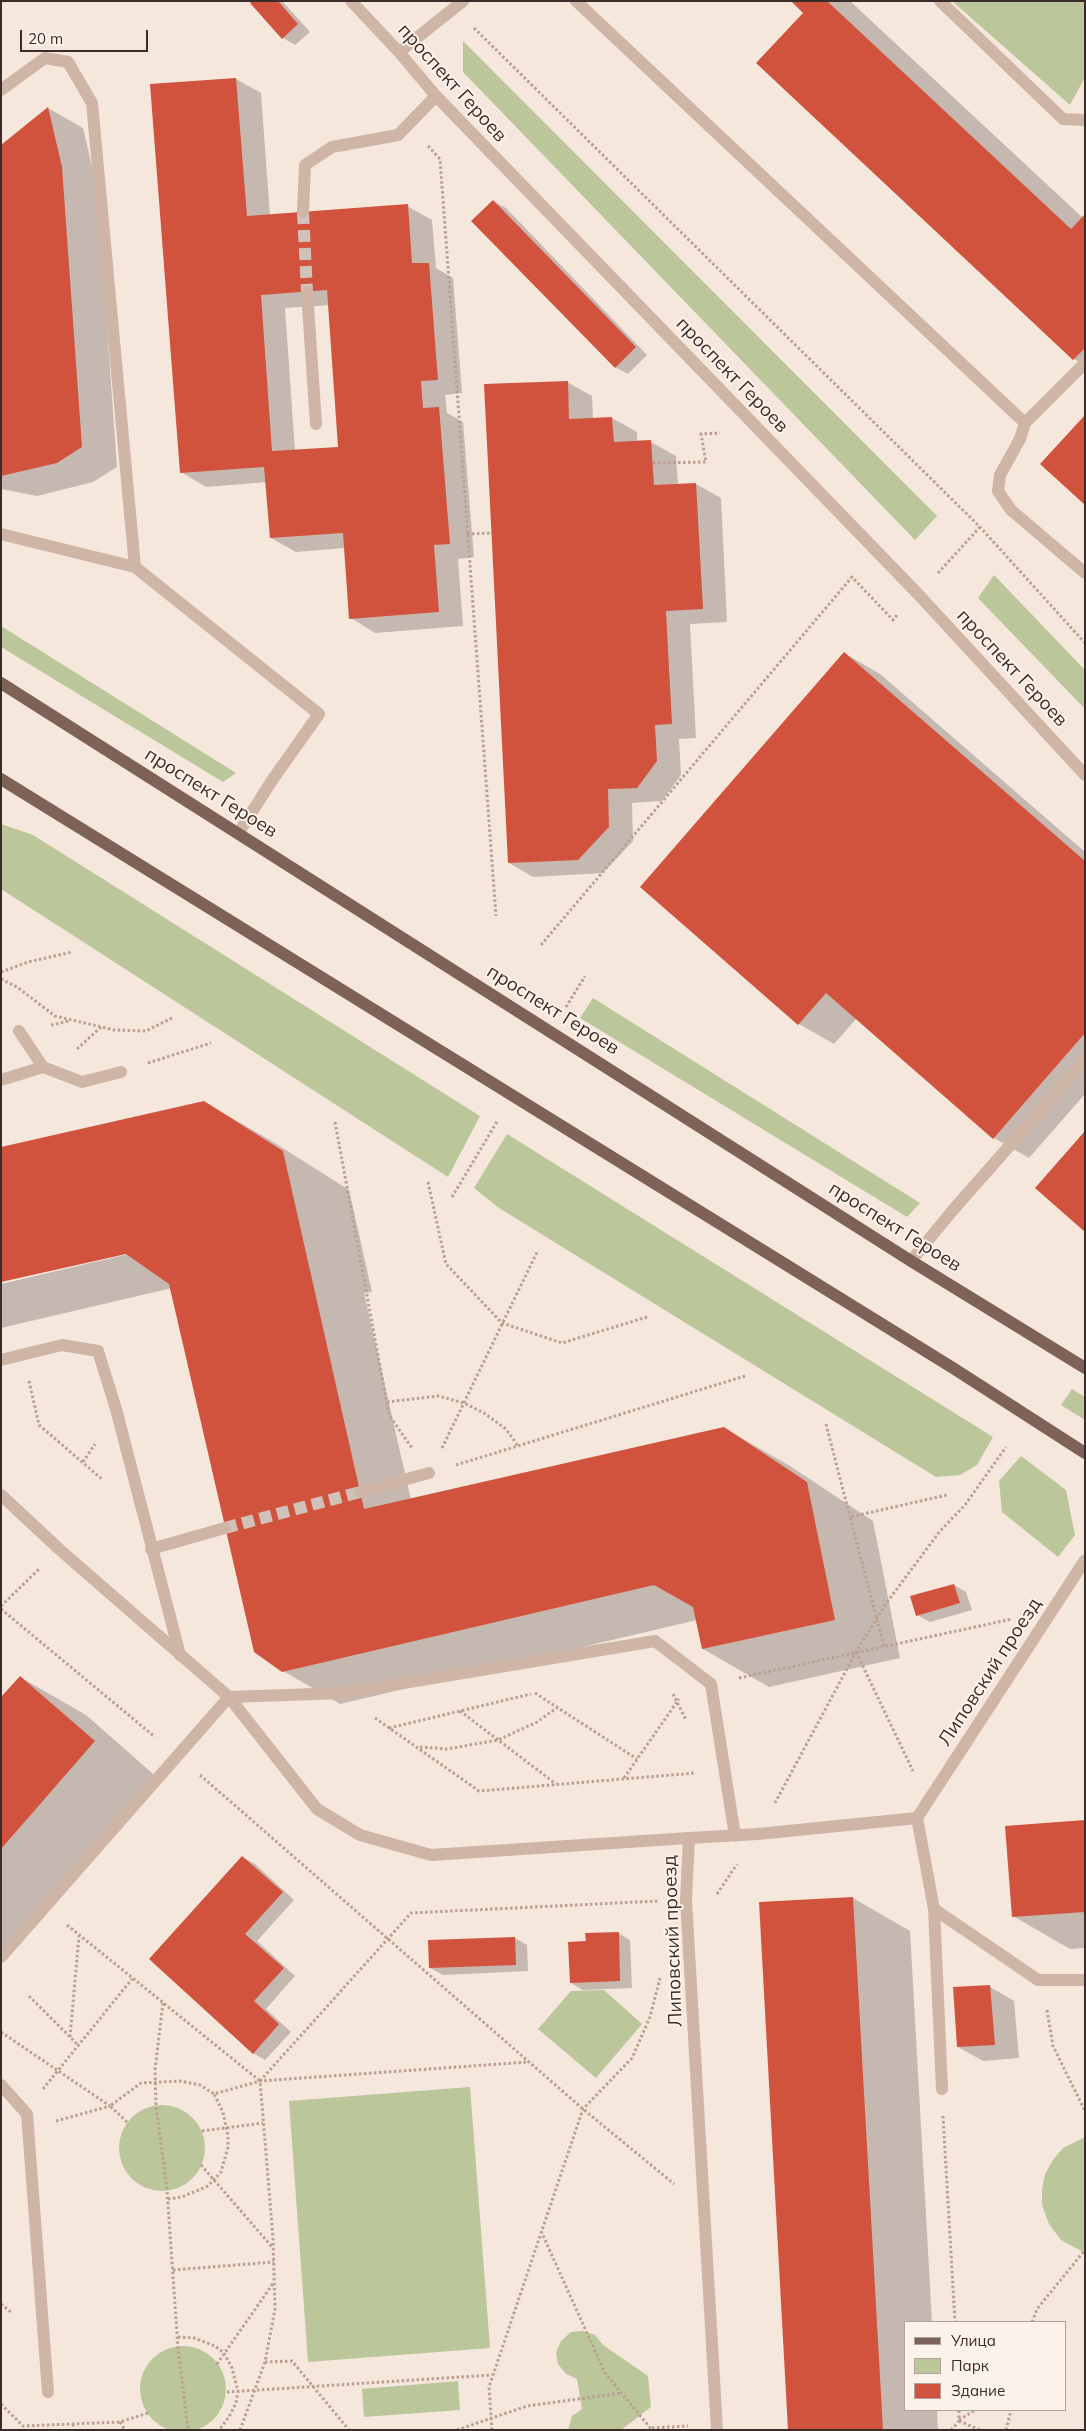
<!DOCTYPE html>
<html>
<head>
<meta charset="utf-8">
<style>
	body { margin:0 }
	#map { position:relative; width:1086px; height:2431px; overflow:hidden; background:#f5e7dc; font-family:Mulish,sans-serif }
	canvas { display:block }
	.frame { position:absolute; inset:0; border:2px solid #3a2c28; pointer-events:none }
	.legend { position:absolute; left:904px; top:2321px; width:162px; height:90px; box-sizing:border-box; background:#fcf2e9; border:1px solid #aea39c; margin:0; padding:6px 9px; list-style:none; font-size:15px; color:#3a2c28 }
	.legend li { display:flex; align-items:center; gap:10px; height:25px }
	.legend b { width:25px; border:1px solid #aea39c }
	.scale { position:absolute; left:20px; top:30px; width:128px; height:22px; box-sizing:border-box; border:2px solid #3a2c28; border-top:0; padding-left:6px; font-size:15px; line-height:18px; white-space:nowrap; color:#3a2c28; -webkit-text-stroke:4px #fcf2e9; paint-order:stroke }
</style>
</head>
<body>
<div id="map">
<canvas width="1086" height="2431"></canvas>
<div class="frame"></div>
<ul class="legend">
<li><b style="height:6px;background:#7e6157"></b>Улица</li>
<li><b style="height:14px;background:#bbc69a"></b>Парк</li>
<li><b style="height:14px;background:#d2533d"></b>Здание</li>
</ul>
<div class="scale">20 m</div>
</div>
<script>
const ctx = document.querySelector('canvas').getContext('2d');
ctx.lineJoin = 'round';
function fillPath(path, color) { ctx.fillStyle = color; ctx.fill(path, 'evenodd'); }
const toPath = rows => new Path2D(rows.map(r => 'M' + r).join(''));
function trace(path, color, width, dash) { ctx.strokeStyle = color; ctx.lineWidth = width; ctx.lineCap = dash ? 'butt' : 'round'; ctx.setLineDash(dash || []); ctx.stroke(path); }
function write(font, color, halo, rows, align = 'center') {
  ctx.font = font + ' Mulish,sans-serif'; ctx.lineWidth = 4; ctx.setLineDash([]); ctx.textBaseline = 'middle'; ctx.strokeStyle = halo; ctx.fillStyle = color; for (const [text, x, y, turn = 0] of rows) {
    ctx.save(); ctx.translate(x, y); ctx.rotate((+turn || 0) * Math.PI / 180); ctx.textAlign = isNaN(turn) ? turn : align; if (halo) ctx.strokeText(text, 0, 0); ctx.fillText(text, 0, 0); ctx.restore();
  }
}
const green = toPath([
	[952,1,1085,1,1085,77,1070,105],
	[463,41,937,516,915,540,463,72],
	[994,575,1085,670,1085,709,978,598],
	[1,626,236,773,223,782,1,647],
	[1,824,33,835,480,1116,448,1177,1,889],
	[593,998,920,1203,907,1217,580,1018],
	[507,1134,993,1437,977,1465,960,1475,936,1477,499,1208,474,1188],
	[1072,1389,1085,1397,1085,1420,1061,1405],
	[1021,1456,1066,1490,1075,1535,1058,1557,1002,1512,999,1481],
	[604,1990,642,2024,596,2078,538,2029,571,1991],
	[470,2087,490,2348,308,2362,289,2101],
	'119 2148a43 43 0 1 1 86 0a43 43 0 1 1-86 0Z',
	[1085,2137,1085,2253,1061,2240,1049,2224,1042,2205,1042,2189,1045,2174,1053,2160,1063,2148],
	[583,2331,595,2335,603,2345,648,2376,651,2407,621,2430,568,2430,572,2416,582,2409,577,2379,566,2374,558,2364,556,2352,561,2341,571,2332],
	'140 2389a43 43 0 1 1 86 0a43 43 0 1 1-86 0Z',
	[458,2381,460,2410,364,2417,362,2389]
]);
const shadow = toPath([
	[254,1,282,1,310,32,295,45,283,38],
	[793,1,850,1,1083,218,1085,216,1085,365,1074,359,805,12],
	[236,79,261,93,270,216,407,206,432,220,436,268,453,278,462,393,445,395,447,413,463,422,474,557,458,559,463,626,375,633,351,618,345,548,296,552,271,538,267,482,206,487,181,472,151,85],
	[330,305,339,448,295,451,285,308],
	[48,108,83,128,97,188,117,467,93,482,37,496,1,489,1,146],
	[493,201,506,208,647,355,628,374,615,367],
	[567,382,592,396,593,419,612,418,637,432,637,442,651,442,676,456,678,485,696,484,721,498,727,622,690,624,696,738,679,739,681,775,662,801,632,803,633,841,603,873,533,877,509,863],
	[844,653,880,674,1085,852,1085,1094,1029,1158,994,1138,857,1018,834,1044,799,1024,642,887],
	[204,1102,270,1140,349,1190,372,1292,364,1293,411,1500,724,1428,790,1466,873,1521,900,1658,769,1687,703,1649,697,1620,340,1704,283,1671,172,1288,1,1328,1,1284,133,1253],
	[954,1585,966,1592,972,1610,930,1622,917,1615],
	[20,1677,86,1715,160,1780,1,1962,1,1699],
	[1085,1822,1085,1948,1070,1949,1013,1916],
	[242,1857,255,1864,294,1900,257,1941,295,1976,266,2009,291,2032,265,2060,253,2053,150,1959],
	[853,1898,910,1931,932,2322,905,2322,905,2410,937,2410,938,2430,790,2430,760,1903],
	[618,1933,630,1940,632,1988,583,1990,571,1983,587,1942],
	[515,1938,527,1945,528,1971,443,1975,430,1968],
	[990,1987,1014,2001,1019,2058,983,2061,958,2047]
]);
const building = toPath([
	[252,1,278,1,298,24,282,39,250,3],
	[791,1,827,1,1071,229,1085,214,1085,348,1073,360,756,63,803,13],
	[236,78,247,216,408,204,412,263,429,263,438,380,421,381,423,408,439,407,450,544,434,545,439,612,349,619,343,533,270,538,264,467,180,473,150,84],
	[327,290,338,447,272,451,261,295],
	[48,107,62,167,82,447,57,463,1,476,1,145],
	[493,200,636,347,615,368,471,221],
	[568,381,569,419,612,417,614,442,651,440,654,485,696,483,703,609,666,611,672,724,655,725,657,761,637,788,608,789,609,827,578,860,508,863,484,384],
	[1085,415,1085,505,1040,464],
	[844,652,1085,861,1085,1033,993,1139,826,993,798,1025,640,887],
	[204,1101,283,1151,364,1509,724,1427,807,1482,835,1620,702,1649,693,1607,654,1585,282,1672,254,1652,169,1284,126,1254,1,1282,1,1147],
	[1085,1131,1085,1232,1035,1188],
	[954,1584,960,1603,916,1616,910,1596],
	[20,1676,95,1741,1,1849,1,1697],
	[1085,1820,1085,1912,1012,1917,1005,1826],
	[242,1856,283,1892,245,1934,284,1968,254,2001,279,2024,253,2054,149,1959],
	[853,1897,883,2430,788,2430,759,1902],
	[619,1932,620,1981,570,1983,568,1942,586,1941,585,1933],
	[515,1937,516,1965,429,1968,428,1940],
	[990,1985,995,2045,957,2047,953,1987]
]);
const minorTunnel = toPath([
	[303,212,307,292],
	[225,1528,360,1492]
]);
const path = toPath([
	[474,28,980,527,1085,643],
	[428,146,440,159,496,916],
	[653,463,706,462,701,434,720,433],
	[467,534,492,533],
	[938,573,980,527],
	[541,945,852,577,893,620,897,615],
	[1,972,28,962,72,952],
	[1,979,17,987,55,1016,72,1020,114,1030,146,1031,172,1018],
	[566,1007,585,976],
	[51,1025,69,1021],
	[77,1049,101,1027],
	[148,1063,211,1043],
	[335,1122,389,1415,412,1448],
	[428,1182,446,1264,502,1323,562,1343,647,1317],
	[452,1197,498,1120],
	[29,1381,39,1425,103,1480],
	[387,1402,438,1396,464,1403,484,1413,506,1429,518,1446],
	[826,1424,850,1517],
	[442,1448,538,1250],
	[83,1462,95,1444],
	[456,1465,745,1376],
	[1,1606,39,1569],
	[1,1609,155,1737],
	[884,1646,850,1517,947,1495],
	[856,1652,913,1771],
	[739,1678,1012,1619],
	[535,1693,637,1759],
	[673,1694,686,1720],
	[460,1711,556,1784],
	[375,1718,479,1791,695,1773],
	[389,1728,531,1694],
	[420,1747,447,1749,498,1740,537,1722,558,1707],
	[200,1775,583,2109,674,2184],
	[624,1778,679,1699],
	[775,1803,856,1652,885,1605,940,1531,965,1505,1006,1447],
	[717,1894,737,1864],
	[67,1925,260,2081],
	[29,1996,79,2046],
	[163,2003,155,2070,156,2106,167,2190,178,2348,188,2430],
	[1047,2010,1053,2046,1085,2111],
	[1,2032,110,2106],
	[70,2037,79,1936],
	[43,2089,132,1979],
	[943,2116,955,2322],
	[56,2121,110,2106],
	[127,2122,110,2106,141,2083,180,2081,200,2085,214,2094,260,2081,528,2062],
	[202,2131,263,2123],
	[201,2165,273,2248],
	[168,2199,182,2197,208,2186,221,2172,228,2147,228,2136,223,2112,214,2094],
	[541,2231,605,2373,652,2430],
	[173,2270,274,2262],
	[1,2304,12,2313],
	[1032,2322,1037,2309,1085,2250],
	[178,2337,194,2338,215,2346,224,2353,232,2368,238,2391,236,2403,229,2417,219,2430],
	[265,2362,292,2361,349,2430],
	[217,2364,274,2282],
	[227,2392,492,2375],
	[1,2404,23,2426,120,2422,148,2413],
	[959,2420,975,2410],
	[959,2421,980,2430],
	[120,2422,125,2430],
	[73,2424,74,2430],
	[652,2428,688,2426],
	[240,2430,265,2362,275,2309,273,2238,260,2081,411,1913,658,1901],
	[457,2430,527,2406,622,2393],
	[492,2430,489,2387,583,2109,632,2058,650,2017,660,1978],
	[951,2430,959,2421,959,2410],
	[1006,2430,1011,2410]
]);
const minor = toPath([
	[351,1,399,52,436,96,918,594,1085,775],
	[576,1,1025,423],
	[940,1,1063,119,1085,120],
	[399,52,463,1],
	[1,90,45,58,68,62,92,103,135,567],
	[303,212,305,165,332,147,398,135,436,96],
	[307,292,316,424],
	[1085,363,1025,423,1020,439,1000,475,998,491,1011,510,1085,573],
	[1,534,135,567,319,714,273,779,239,832],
	[43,1067,82,1082,121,1072],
	[1,1080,43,1067,19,1031],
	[911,1261,953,1210,1085,1060],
	[1,1360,62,1345,98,1351,116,1409,180,1655],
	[360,1492,429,1473],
	[1,1495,59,1549,229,1697,317,1809,360,1835,431,1855,689,1838],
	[151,1549,225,1528],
	[917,1818,934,1909,1038,1980,1085,1980],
	[934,1909,942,2089],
	[1,1957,229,1697,343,1693,655,1641,711,1684,735,1836],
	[1,2085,27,2114,48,2392],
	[717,2430,686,1900,689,1838,758,1834,917,1818,1085,1560]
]);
const major = toPath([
	[1,683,911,1261,1085,1368],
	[1,779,953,1368,1085,1453]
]);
const streetNames = [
	["проспект Героев",452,83,48],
	["проспект Героев",732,375,46],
	["проспект Героев",1012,668,47],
	["проспект Героев",211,793,32],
	["проспект Героев",553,1010,32],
	["проспект Героев",895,1227,32],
	["Липовский проезд",990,1672,-57],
	["Липовский проезд",673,1941,-92]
];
fillPath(green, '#bbc69a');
fillPath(shadow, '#0003');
fillPath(building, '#d2533d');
trace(minorTunnel, '#d0c2b8', 12, [12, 6]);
trace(path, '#bb9f90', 3, [2.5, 2.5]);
trace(minor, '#cfb5a6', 12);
trace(major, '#7e6157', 12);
write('19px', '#3a2c28', '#fcf2e9', streetNames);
</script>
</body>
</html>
